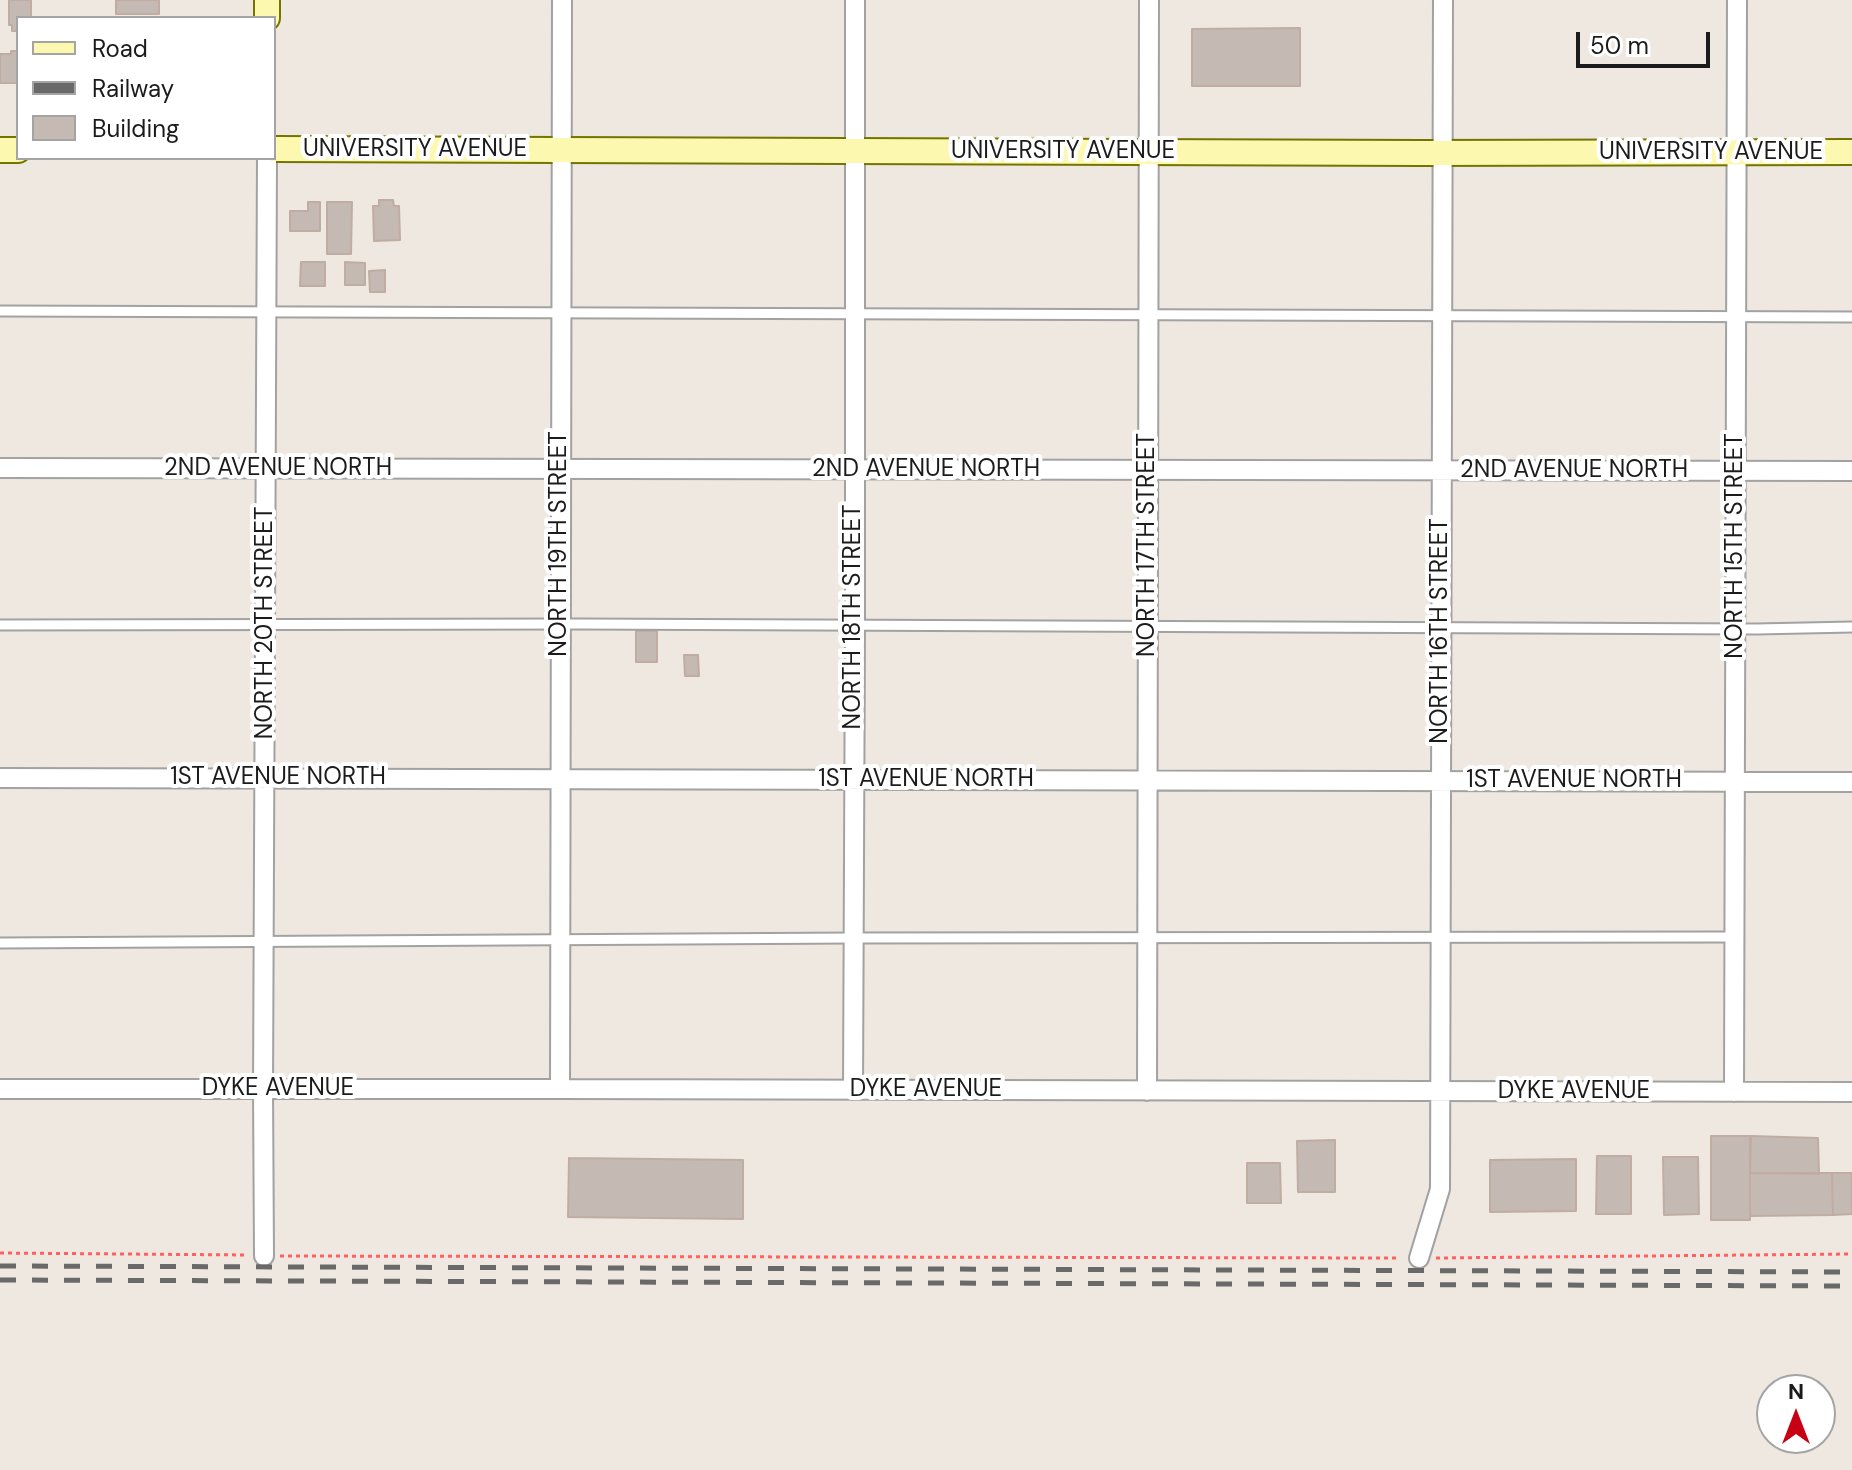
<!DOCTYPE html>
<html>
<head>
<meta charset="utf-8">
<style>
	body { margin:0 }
	#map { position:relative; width:1852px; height:1470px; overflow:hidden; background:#eee8e0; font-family:"DM Sans",sans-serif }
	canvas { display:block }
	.legend { position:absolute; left:16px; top:16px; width:260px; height:144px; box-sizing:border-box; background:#fff; border:2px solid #a4a4a4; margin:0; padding:10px 14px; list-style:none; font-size:24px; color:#1b1b1b }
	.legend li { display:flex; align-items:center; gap:16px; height:40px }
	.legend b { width:40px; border:2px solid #a4a4a4 }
	.north { position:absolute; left:1756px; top:1374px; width:80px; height:80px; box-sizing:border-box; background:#fff; border:2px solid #a4a4a4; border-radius:50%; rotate:0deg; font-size:22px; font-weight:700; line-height:32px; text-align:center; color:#1b1b1b }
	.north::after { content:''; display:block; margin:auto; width:28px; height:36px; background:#c70014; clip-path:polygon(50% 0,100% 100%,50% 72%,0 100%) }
	.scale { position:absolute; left:1576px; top:32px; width:134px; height:36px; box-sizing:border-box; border:4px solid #1b1b1b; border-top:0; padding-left:10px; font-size:24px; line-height:28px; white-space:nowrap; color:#1b1b1b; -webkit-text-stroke:6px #fff; paint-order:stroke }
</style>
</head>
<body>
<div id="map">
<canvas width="1852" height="1470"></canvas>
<ul class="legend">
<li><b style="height:10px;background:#fcf8b0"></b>Road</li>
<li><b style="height:10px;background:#696969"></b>Railway</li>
<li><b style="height:22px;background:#c5b9b3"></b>Building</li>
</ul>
<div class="north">N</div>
<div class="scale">50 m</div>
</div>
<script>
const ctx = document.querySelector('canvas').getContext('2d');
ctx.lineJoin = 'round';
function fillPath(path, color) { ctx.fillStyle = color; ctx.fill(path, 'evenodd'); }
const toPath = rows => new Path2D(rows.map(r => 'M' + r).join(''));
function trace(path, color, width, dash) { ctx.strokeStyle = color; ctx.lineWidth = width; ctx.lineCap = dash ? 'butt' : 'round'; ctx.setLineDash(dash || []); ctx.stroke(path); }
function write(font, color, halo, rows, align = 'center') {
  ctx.font = font + ' "DM Sans",sans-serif'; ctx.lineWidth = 8; ctx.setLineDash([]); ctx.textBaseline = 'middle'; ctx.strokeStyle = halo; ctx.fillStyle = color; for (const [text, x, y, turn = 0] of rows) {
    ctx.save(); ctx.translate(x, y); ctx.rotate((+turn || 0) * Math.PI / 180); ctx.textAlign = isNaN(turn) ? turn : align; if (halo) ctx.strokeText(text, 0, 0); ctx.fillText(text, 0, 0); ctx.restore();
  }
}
const building = toPath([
	[9,0,31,0,31,18,18,18,18,31,12,31,12,25,9,25,9,0],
	[116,0,159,0,159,14,116,14,116,0],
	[1300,28,1300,86,1192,86,1192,29,1300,28],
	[11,51,18,51,18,83,0,83,0,54,11,54,11,51],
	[379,200,393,200,394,206,399,206,400,240,374,241,373,206,379,206,379,200],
	[308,202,320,202,320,231,290,231,290,211,308,211,308,202],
	[327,202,352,202,351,254,327,254,327,202],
	[301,262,325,262,325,286,300,286,301,262],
	[345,262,365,263,365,285,345,285,345,262],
	[385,270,385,292,370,292,369,271,385,270],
	[636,631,657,631,657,662,636,662,636,631],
	[684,655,698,655,699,676,685,676,684,655],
	[1711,1136,1750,1136,1750,1220,1711,1220,1711,1136],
	[1751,1136,1818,1138,1819,1174,1750,1173,1751,1136],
	[1335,1140,1335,1192,1298,1192,1297,1141,1335,1140],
	[1597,1156,1631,1156,1631,1214,1596,1214,1597,1156],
	[1663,1157,1698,1157,1699,1214,1664,1215,1663,1157],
	[569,1158,743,1160,743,1219,568,1217,569,1158],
	[1576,1159,1576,1211,1490,1212,1490,1160,1576,1159],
	[1247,1163,1280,1163,1281,1203,1247,1203,1247,1163],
	[1750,1173,1832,1173,1833,1215,1750,1216,1750,1173],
	[1832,1173,1852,1173,1852,1214,1833,1215,1832,1173]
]);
const path = toPath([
	[0,1253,248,1255],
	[280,1256,1400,1258],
	[1436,1258,1852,1254]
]);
const lane = toPath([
	[0,311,1852,317],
	[0,625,579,624,1757,629,1852,627],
	[0,943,853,938,1735,937]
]);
const street = toPath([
	[0,468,1852,471],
	[0,778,1852,782],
	[0,1089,560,1089,1852,1092],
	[560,1089,562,0],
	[853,1090,855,626,855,0],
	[1147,1091,1149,0],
	[1734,1092,1737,0],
	[264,1256,263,1089,267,158],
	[1419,1258,1440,1189,1443,0]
]);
const secondary = toPath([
	[267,0,267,18],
	[274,149,1421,153,1852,152],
	[0,150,18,150]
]);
const rail = toPath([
	[0,1266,1852,1272],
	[0,1280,1852,1286]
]);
const streetNames = [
	["UNIVERSITY AVENUE",415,150],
	["UNIVERSITY AVENUE",1063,152],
	["UNIVERSITY AVENUE",1711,153],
	["2ND AVENUE NORTH",278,469],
	["2ND AVENUE NORTH",926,470],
	["2ND AVENUE NORTH",1574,471],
	["NORTH 19TH STREET",560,544,-90],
	["NORTH 17TH STREET",1148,545,-90],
	["NORTH 15TH STREET",1736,546,-90],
	["NORTH 18TH STREET",854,617,-90],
	["NORTH 20TH STREET",266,623,-90],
	["NORTH 16TH STREET",1441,631,-90],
	["1ST AVENUE NORTH",278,778],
	["1ST AVENUE NORTH",926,780],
	["1ST AVENUE NORTH",1574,781],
	["DYKE AVENUE",278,1089],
	["DYKE AVENUE",926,1090],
	["DYKE AVENUE",1574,1092]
];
fillPath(building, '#c5b9b3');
trace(building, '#c0aca2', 2);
trace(lane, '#a2a2a2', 13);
trace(street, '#a2a2a2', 22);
trace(secondary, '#747400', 28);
trace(path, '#ff6060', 3, [4, 4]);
trace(lane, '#fff', 9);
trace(street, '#fff', 18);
trace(secondary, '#fcf8b0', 24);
trace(rail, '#696969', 5, [16, 16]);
write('24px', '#1b1b1b', '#fff', streetNames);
</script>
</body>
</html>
